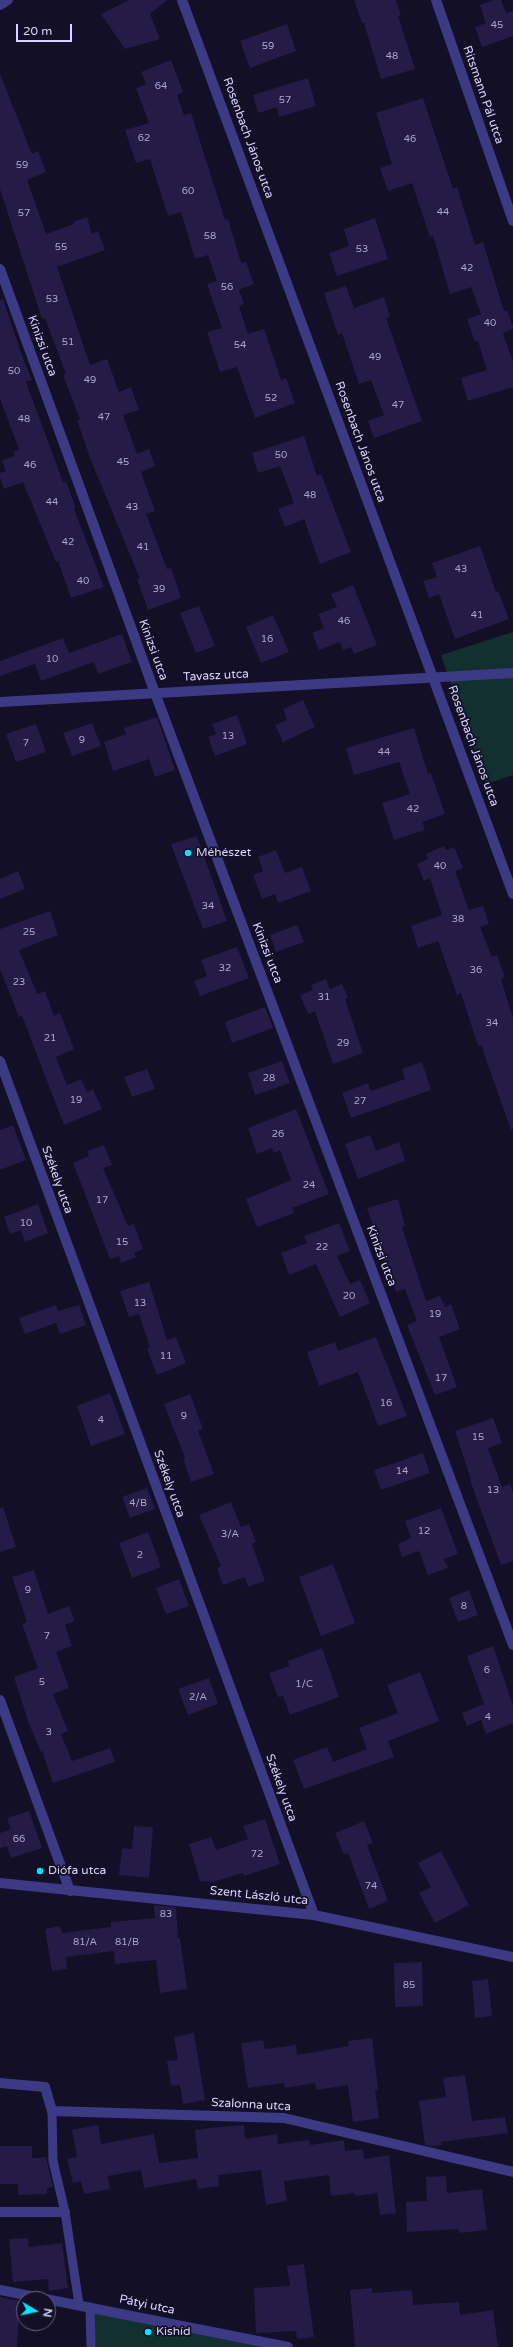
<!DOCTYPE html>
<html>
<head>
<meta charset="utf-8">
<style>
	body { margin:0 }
	#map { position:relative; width:513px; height:2347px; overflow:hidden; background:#130f26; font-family:"Varela Round",sans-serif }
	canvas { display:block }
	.north { position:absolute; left:16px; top:2291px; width:40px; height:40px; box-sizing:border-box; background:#130f26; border:1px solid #625e7d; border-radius:50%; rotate:99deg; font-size:11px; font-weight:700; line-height:16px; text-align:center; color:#d9d4ff }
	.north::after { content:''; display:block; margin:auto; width:14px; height:18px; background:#00e5ff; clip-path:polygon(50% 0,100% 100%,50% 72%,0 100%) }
	.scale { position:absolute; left:16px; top:24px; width:56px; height:18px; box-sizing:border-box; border:2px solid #d9d4ff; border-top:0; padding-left:5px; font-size:12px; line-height:14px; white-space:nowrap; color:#d9d4ff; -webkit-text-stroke:3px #130f26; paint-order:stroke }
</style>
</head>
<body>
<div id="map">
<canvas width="513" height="2347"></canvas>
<div class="north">N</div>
<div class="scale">20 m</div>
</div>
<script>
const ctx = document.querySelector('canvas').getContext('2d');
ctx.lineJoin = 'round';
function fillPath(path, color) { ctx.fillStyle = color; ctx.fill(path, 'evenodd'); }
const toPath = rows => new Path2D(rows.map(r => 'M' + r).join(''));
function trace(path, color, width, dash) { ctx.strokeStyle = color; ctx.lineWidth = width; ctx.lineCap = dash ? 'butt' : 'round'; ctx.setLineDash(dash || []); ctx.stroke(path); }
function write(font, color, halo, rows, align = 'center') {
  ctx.font = font + ' "Varela Round",sans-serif'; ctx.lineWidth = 3.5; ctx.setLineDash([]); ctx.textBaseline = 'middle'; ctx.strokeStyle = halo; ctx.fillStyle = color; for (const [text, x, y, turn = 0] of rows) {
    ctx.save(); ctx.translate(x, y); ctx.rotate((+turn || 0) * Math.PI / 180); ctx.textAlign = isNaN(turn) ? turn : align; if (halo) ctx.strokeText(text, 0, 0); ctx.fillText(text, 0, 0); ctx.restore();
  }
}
const green = toPath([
	[513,632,513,775,486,784,441,655],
	[90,2307,288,2347,91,2347]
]);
const building = toPath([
	[129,0,167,0,150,14,160,39,125,49,101,14],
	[354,0,396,0,401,15,398,16,415,69,381,79,364,23,362,23],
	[494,0,501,0,506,13,513,11,513,36,482,47,475,27,486,23,480,5],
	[287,24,296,51,250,68,240,41],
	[171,60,183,92,177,95,184,115,191,113,225,220,228,219,241,263,246,262,254,284,239,290,244,304,239,306,248,334,264,329,281,380,286,378,295,403,255,418,237,367,220,372,207,332,222,328,207,284,217,281,208,255,195,259,181,212,168,216,150,159,136,163,125,130,149,123,136,88,146,84,141,72],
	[0,74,32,154,38,151,46,172,27,180,46,234,74,224,73,222,87,217,92,234,98,231,105,250,57,267,90,365,107,359,119,392,131,387,139,410,123,415,137,454,149,449,155,466,141,472,155,511,146,514,167,569,171,568,181,598,148,610,137,579,140,579,90,458,77,420,80,419,63,375,66,374,45,318,42,319,0,189],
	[308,78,316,106,279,117,277,107,258,113,253,95],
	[423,98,453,189,457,187,475,245,483,242,504,311,507,310,513,327,513,329,503,333,513,362,513,387,468,401,461,378,487,370,478,341,475,342,467,319,481,314,471,287,450,294,433,236,430,237,412,183,388,191,380,168,392,164,376,113],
	[375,218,388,259,337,276,329,253,349,246,344,229],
	[346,286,354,308,384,297,390,317,386,318,422,421,374,438,368,421,384,415,371,380,359,384,342,333,338,335,324,293],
	[3,299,21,353,32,380,26,382,63,482,66,481,76,508,74,509,104,587,71,598,58,561,56,562,23,482,4,489,0,478,0,473,6,471,2,460,15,456,13,452,19,449,0,399,0,300],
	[304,436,317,476,321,474,351,552,320,564,304,519,285,527,278,509,294,503,280,466,258,473,252,453],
	[480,546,496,592,498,591,509,619,455,639,439,594,429,598,423,581,437,577,432,563],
	[353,585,377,645,354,654,351,647,343,650,340,642,319,650,312,633,324,628,318,614,337,607,331,594],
	[199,606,215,646,196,653,180,613],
	[273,615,289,652,261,663,246,627],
	[122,634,132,662,98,674,94,662,41,681,35,664,0,676,0,661,63,638,69,653],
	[303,700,315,727,283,742,275,725,287,720,283,709],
	[237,715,247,744,215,756,208,737,216,734,212,724],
	[157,717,175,770,155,777,149,759,113,771,104,742,126,734,124,728],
	[92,723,101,746,72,756,63,733],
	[36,724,46,752,16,762,6,734],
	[414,728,428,774,431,773,445,814,422,822,425,830,394,840,382,803,410,794,399,762,354,775,346,748],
	[197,836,227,921,203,929,171,844],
	[444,846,446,850,454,847,463,868,455,871,469,910,483,906,489,924,480,927,492,957,497,955,505,977,501,979,513,1018,513,1129,511,1130,481,1045,478,1046,461,993,457,995,438,941,418,948,411,926,442,915,430,878,424,881,417,864,428,859,426,854],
	[276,850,285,873,302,867,311,891,278,903,275,894,262,899,253,875,263,871,258,857],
	[18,871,25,889,0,899,0,879],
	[50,911,58,935,19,950,37,994,45,991,54,1016,60,1013,74,1049,56,1057,67,1085,81,1079,87,1092,93,1089,102,1109,64,1125,22,1016,19,1017,0,969,0,929],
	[297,925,304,942,276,952,270,935],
	[237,947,249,978,200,996,194,981,207,976,201,960],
	[326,979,330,989,342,984,348,998,345,999,363,1053,333,1064,315,1011,308,1014,300,995,313,990,311,985],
	[265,1007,273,1028,232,1043,225,1022],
	[282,1061,290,1083,255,1095,248,1073],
	[422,1062,431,1090,351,1118,342,1093,368,1083,371,1091,405,1079,402,1069],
	[147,1069,155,1089,132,1097,124,1077],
	[296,1109,329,1194,292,1208,294,1213,257,1227,246,1199,291,1180,280,1150,274,1153,272,1148,257,1154,248,1128],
	[13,1125,26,1160,0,1170,0,1130],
	[370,1135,376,1151,399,1142,405,1161,358,1179,345,1144],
	[104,1145,112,1165,103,1168,128,1226,134,1224,143,1249,134,1253,136,1257,121,1263,119,1256,110,1259,73,1163,89,1156,87,1151],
	[398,1199,405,1226,402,1227,426,1301,440,1296,445,1307,451,1304,460,1329,439,1337,457,1387,435,1395,407,1325,417,1321,405,1289,396,1292,367,1208],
	[38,1204,48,1233,25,1242,21,1230,10,1234,4,1217],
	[339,1223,350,1251,337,1256,350,1284,360,1280,370,1303,340,1317,316,1264,289,1275,281,1253,307,1243,304,1236],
	[149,1282,167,1340,176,1337,186,1363,157,1375,147,1349,150,1347,139,1314,129,1317,120,1291],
	[56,1305,58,1311,79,1305,86,1325,60,1334,56,1323,25,1334,19,1318],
	[376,1337,407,1416,378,1426,358,1372,319,1386,307,1352,335,1342,338,1351],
	[110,1393,125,1434,91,1446,77,1406],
	[190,1394,203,1429,198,1431,214,1474,191,1482,183,1459,185,1458,164,1404],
	[493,1418,502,1443,488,1448,502,1487,510,1484,513,1493,513,1561,501,1565,470,1480,471,1480,455,1431],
	[423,1453,430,1473,381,1490,374,1470],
	[147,1488,155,1509,130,1518,122,1497],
	[231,1502,241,1527,249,1524,256,1542,252,1544,265,1581,248,1587,245,1577,223,1585,217,1568,221,1566,199,1515],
	[3,1507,16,1547,0,1552,0,1508],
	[441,1508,458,1554,444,1559,448,1568,428,1575,419,1551,402,1557,398,1544,411,1538,405,1521],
	[148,1532,161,1567,132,1578,119,1543],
	[333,1564,355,1623,321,1636,299,1577],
	[34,1570,48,1614,69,1606,75,1621,65,1625,72,1646,56,1652,69,1688,53,1694,68,1731,61,1734,72,1761,110,1748,115,1762,53,1783,42,1751,41,1752,29,1724,14,1677,38,1668,22,1624,27,1622,12,1577],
	[179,1579,189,1606,166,1614,156,1588],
	[469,1590,478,1615,458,1622,449,1598],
	[493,1646,513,1706,513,1723,486,1734,481,1720,467,1726,462,1713,484,1704,467,1656],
	[322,1648,339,1697,290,1715,283,1696,278,1697,269,1673,289,1666,288,1661],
	[420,1672,439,1721,388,1741,394,1757,304,1789,293,1760,327,1747,333,1762,367,1749,359,1728,398,1713,387,1685],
	[209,1678,218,1704,188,1715,178,1689],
	[29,1811,42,1848,11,1858,7,1846,0,1848,0,1833,11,1829,7,1818],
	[265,1819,280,1864,244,1876,243,1873,213,1882,200,1881,189,1844,211,1837,216,1850,248,1839,243,1826],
	[364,1821,373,1843,367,1845,388,1901,369,1909,348,1853,344,1855,335,1833],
	[134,1826,153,1827,149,1878,119,1875,122,1848,132,1849],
	[441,1851,469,1905,435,1923,419,1893,431,1887,418,1863],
	[154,1905,176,1907,178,1938,180,1938,187,1989,160,1993,156,1960,115,1964,114,1951,66,1957,67,1969,52,1971,45,1929,60,1926,62,1933,111,1927,111,1922,155,1918],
	[422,1962,423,2006,395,2007,394,1963],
	[488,1979,492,2016,475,2018,472,1981],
	[194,2033,205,2100,183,2104,180,2085,171,2086,167,2061,178,2060,174,2037],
	[372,2038,378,2089,375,2090,379,2118,353,2122,348,2085,316,2090,315,2083,285,2088,284,2083,248,2088,241,2043,263,2040,265,2049,296,2045,297,2055,349,2046,348,2041],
	[465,2075,472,2121,505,2117,508,2133,441,2142,442,2145,432,2146,425,2145,419,2101,446,2097,443,2078],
	[98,2125,101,2144,154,2134,159,2163,198,2158,195,2130,211,2128,244,2125,245,2139,277,2134,278,2144,309,2140,310,2145,344,2140,345,2151,363,2149,364,2159,389,2155,396,2213,380,2215,377,2193,355,2196,354,2193,331,2196,329,2175,284,2181,287,2201,266,2205,261,2170,218,2175,219,2186,198,2189,196,2179,144,2188,141,2170,108,2176,110,2189,84,2194,81,2181,73,2183,67,2159,77,2157,72,2130],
	[0,2146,32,2146,32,2158,46,2157,53,2187,47,2188,47,2194,18,2195,18,2184,0,2184],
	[446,2176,447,2193,482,2189,487,2230,459,2233,459,2229,407,2232,406,2202,427,2201,426,2177],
	[28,2238,29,2247,62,2243,68,2288,49,2291,48,2279,13,2282,9,2239],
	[304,2264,314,2337,297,2339,296,2331,256,2333,254,2288,290,2286,287,2266],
	[372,2288,372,2293,412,2290,413,2305,459,2302,460,2315,493,2310,498,2347,355,2347,350,2290],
	[0,2297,20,2301,17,2347,0,2347]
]);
const service = toPath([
	[52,2111,53,2161,65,2212,79,2304],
	[90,2307,91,2347]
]);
const minor = toPath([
	[182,0,513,894],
	[436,0,513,221],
	[0,269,155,693,513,1645],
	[0,702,513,673],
	[0,1061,314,1915],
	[0,1700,70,1891],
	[0,1883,314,1915,513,1957],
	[0,2083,45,2087,52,2111,284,2118,513,2172],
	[0,2212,65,2212],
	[0,2290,288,2347]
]);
const tertiary = toPath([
	[0,5,8,0]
]);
const markers = [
	[188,853,4,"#00e5ff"],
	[40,1871,4,"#00e5ff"],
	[148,2332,4,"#00e5ff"]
];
const numberNames = [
	["45",497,25],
	["59",268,46],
	["48",392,56],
	["64",161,86],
	["57",285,100],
	["62",144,138],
	["46",410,139],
	["59",22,165],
	["60",188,191],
	["44",443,212],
	["57",24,213],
	["58",210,236],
	["55",61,247],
	["53",362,249],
	["42",467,268],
	["56",227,287],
	["53",52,299],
	["40",490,323],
	["51",68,342],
	["54",240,345],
	["49",375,357],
	["50",14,371],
	["49",90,380],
	["52",271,398],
	["47",398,405],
	["47",104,417],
	["48",24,419],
	["50",281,455],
	["45",123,462],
	["46",30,465],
	["48",310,495],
	["44",52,502],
	["43",132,507],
	["42",68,542],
	["41",143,547],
	["43",461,569],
	["40",83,581],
	["39",159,589],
	["41",477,615],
	["46",344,621],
	["16",267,639],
	["10",52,659],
	["13",228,736],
	["9",82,740],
	["7",26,743],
	["44",384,752],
	["42",413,809],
	["40",440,866],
	["34",208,906],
	["38",458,919],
	["25",29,932],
	["32",225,968],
	["36",476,970],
	["23",19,982],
	["31",324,997],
	["34",492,1023],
	["21",50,1038],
	["29",343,1043],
	["28",269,1078],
	["19",76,1100],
	["27",360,1101],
	["26",278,1134],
	["24",309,1185],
	["17",102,1200],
	["10",26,1223],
	["15",122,1242],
	["22",322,1247],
	["20",349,1296],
	["13",140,1303],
	["19",435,1314],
	["11",166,1356],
	["17",441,1378],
	["16",386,1403],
	["9",184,1416],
	["4",101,1420],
	["15",478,1437],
	["14",402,1471],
	["13",493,1490],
	["4/B",138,1503],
	["12",424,1531],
	["3/A",230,1534],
	["2",140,1555],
	["9",28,1590],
	["8",464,1606],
	["7",47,1636],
	["6",487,1670],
	["5",42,1682],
	["1/C",304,1684],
	["2/A",198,1697],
	["4",488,1717],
	["3",49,1732],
	["66",19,1839],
	["72",257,1854],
	["74",371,1886],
	["83",166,1914],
	["81/A",85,1942],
	["81/B",127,1942],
	["85",409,1985]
];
const streetNames = [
	["Ritsmann Pál utca",483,95,71],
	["Rosenbach János utca",248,138,70],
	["Kinizsi utca",42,346,70],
	["Rosenbach János utca",360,442,70],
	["Kinizsi utca",153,650,70],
	["Tavasz utca",216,676,-3],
	["Rosenbach János utca",473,746,70],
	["Kinizsi utca",267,953,69],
	["Székely utca",57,1180,70],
	["Kinizsi utca",381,1256,69],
	["Székely utca",169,1484,70],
	["Székely utca",281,1788,70],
	["Szent László utca",259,1896,6],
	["Szalonna utca",251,2105,3],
	["Pátyi utca",147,2305,12]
];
const poiNames = [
	["Méhészet",196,853],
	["Diófa utca",48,1871],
	["Kishíd",156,2332]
];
fillPath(green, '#12302f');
fillPath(building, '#241b47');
trace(service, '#3d3a85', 9);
trace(minor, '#3d3a85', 10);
trace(tertiary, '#3d3a85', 10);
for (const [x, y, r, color] of markers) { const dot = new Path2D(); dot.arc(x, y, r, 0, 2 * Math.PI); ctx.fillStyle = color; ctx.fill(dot); trace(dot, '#130f26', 1.5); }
write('10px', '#aca6d1', null, numberNames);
write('12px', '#d9d4ff', '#130f26', streetNames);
write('12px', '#d9d4ff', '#130f26', poiNames, 'left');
</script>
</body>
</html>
